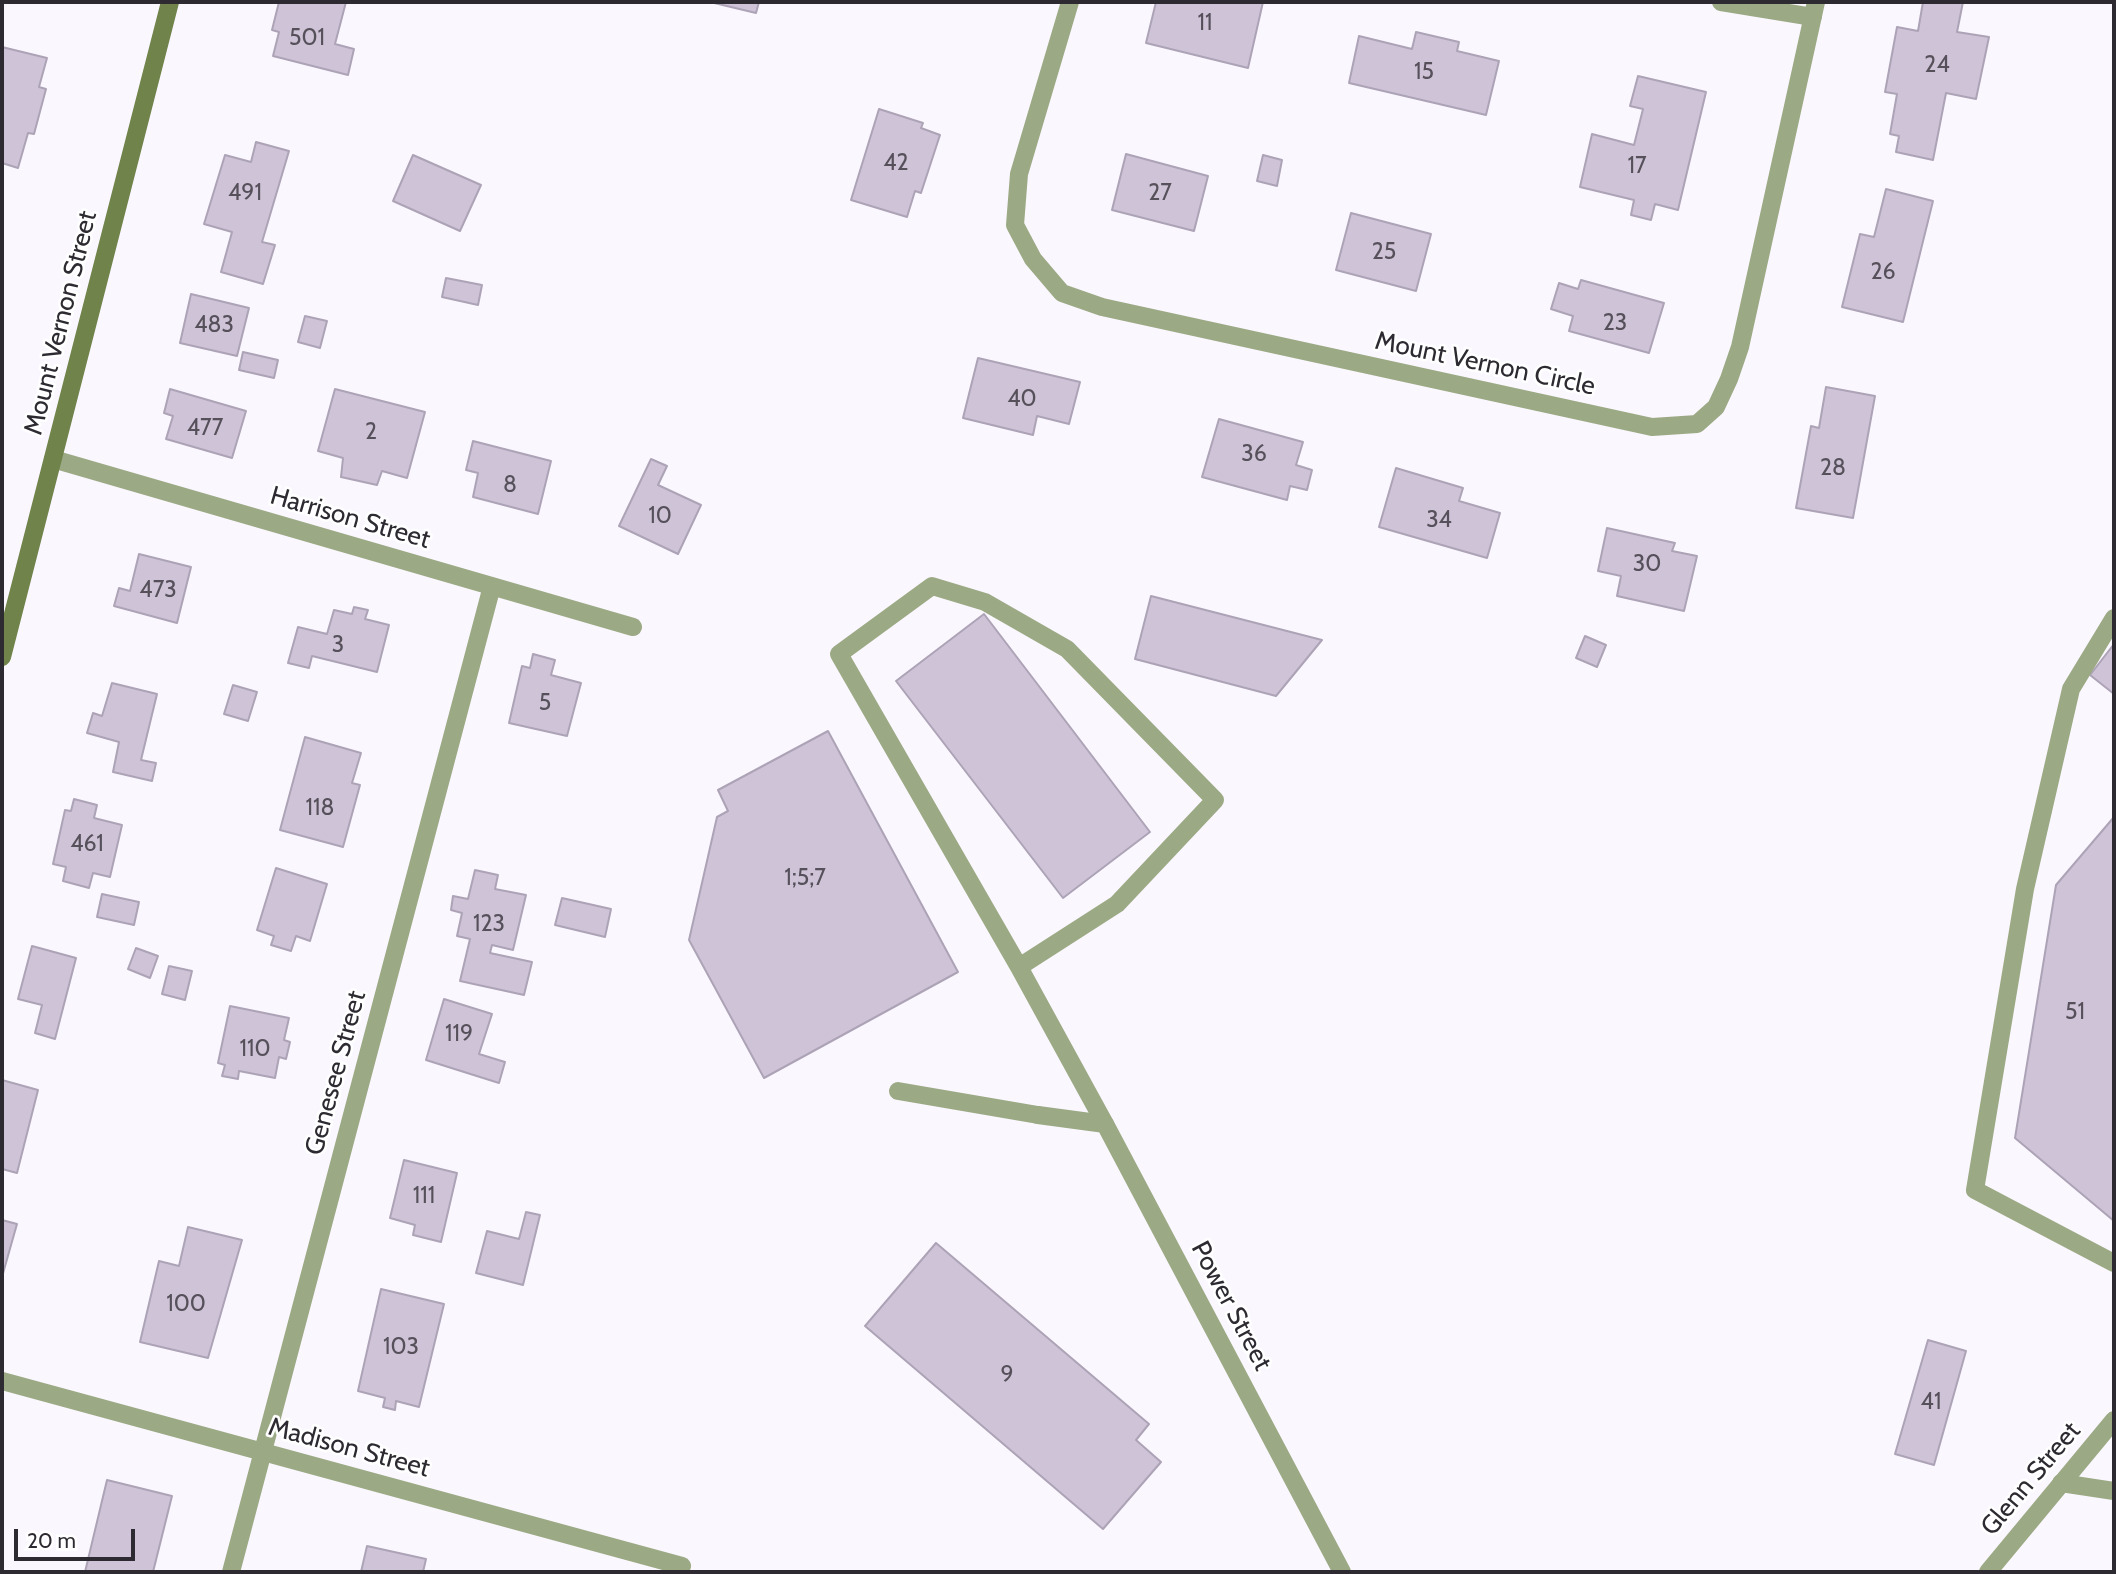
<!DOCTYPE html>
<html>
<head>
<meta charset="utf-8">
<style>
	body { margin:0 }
	#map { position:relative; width:2116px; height:1574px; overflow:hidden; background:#fbf7ff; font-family:Cabin,sans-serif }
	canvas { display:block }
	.frame { position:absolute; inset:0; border:4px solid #2e2a31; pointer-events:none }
	.scale { position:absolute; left:14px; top:1529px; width:121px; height:32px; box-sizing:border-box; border:4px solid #2e2a31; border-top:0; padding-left:9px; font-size:21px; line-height:24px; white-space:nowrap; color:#2e2a31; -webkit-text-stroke:5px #fff; paint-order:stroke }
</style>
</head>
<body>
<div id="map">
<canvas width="2116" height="1574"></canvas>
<div class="frame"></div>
<div class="scale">20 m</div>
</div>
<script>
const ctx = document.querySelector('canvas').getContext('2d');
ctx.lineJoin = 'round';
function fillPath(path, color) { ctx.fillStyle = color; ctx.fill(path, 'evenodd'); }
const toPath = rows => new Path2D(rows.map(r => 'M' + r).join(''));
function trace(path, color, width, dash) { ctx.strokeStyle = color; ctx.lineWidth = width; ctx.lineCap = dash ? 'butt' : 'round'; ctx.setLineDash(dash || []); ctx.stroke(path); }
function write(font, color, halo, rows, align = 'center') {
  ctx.font = font + ' Cabin,sans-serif'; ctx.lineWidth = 5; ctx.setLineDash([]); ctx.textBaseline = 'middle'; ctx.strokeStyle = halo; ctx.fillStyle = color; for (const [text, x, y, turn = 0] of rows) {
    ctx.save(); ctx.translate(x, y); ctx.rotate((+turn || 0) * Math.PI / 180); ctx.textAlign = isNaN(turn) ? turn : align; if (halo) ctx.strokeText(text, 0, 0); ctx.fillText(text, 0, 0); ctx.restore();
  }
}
const building = toPath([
	[279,2,346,2,335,44,354,49,348,75,273,56,279,32,272,30,279,2],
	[710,2,759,2,756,13,710,2],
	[1156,2,1263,2,1248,68,1146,43,1156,2],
	[1923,2,1963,2,1957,32,1989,37,1976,99,1946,93,1933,160,1896,152,1899,136,1890,134,1897,94,1885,92,1897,27,1918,31,1923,2],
	[1416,32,1459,42,1457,51,1499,61,1486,115,1349,83,1359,36,1412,49,1416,32],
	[2,47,47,58,39,87,46,89,34,134,28,133,18,168,2,163,2,47],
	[1638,76,1706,92,1678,210,1655,204,1651,220,1631,215,1634,200,1580,187,1592,134,1634,145,1643,109,1630,106,1638,76],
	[879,109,923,123,921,128,940,135,921,193,915,191,907,217,851,200,879,109],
	[256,142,289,151,262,242,275,245,263,284,221,272,232,232,204,224,225,155,251,162,256,142],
	[1126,154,1208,176,1194,231,1112,210,1126,154],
	[413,155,481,185,460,231,393,201,413,155],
	[1263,155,1282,160,1277,186,1257,181,1263,155],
	[1886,189,1933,201,1903,322,1842,307,1860,234,1874,237,1886,189],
	[1351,213,1431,234,1416,291,1336,270,1351,213],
	[446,278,482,285,478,305,442,297,446,278],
	[1581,280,1664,303,1649,353,1569,331,1573,316,1551,309,1559,283,1578,289,1581,280],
	[191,294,249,308,237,356,180,343,191,294],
	[305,316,327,321,320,348,298,342,305,316],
	[243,352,278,360,274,378,239,370,243,352],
	[978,358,1080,382,1069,424,1037,416,1033,435,963,418,978,358],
	[1826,387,1875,396,1853,518,1796,508,1811,426,1819,428,1826,387],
	[170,389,246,411,232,458,166,439,173,416,164,413,170,389],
	[335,389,425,412,407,478,382,471,377,485,341,477,343,458,318,451,335,389],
	[1219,419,1303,442,1296,465,1312,470,1307,490,1290,486,1287,500,1202,477,1219,419],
	[473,441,551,461,538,514,473,497,478,473,466,470,473,441],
	[651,459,667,466,658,485,701,505,678,554,619,526,651,459],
	[1396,468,1463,488,1459,501,1500,513,1487,558,1379,527,1396,468],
	[1607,528,1675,543,1672,551,1697,556,1684,611,1617,596,1621,576,1598,571,1607,528],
	[139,554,191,567,177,623,114,606,119,588,130,591,139,554],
	[1151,596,1322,640,1276,696,1135,659,1151,596],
	[354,607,368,610,365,619,389,625,377,672,312,656,309,668,288,663,298,627,327,634,334,610,352,614,354,607],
	[984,614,1150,832,1063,898,896,681,984,614],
	[1585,636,1606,645,1597,667,1576,658,1585,636],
	[2114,644,2114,694,2090,675,2114,644],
	[533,654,555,660,551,675,581,683,567,736,509,723,522,666,530,668,533,654],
	[112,683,157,694,141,760,156,763,152,781,113,772,119,742,87,733,93,713,102,716,112,683],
	[233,685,257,692,248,721,224,714,233,685],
	[828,731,958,972,764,1078,689,940,717,817,728,811,718,790,828,731],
	[305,737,361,753,352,783,360,785,343,847,280,830,305,737],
	[74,799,97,805,94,818,122,825,110,877,93,873,89,888,63,881,66,867,53,864,65,810,71,811,74,799],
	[2114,817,2114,1221,2015,1138,2056,885,2114,817],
	[276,868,327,884,310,941,296,936,291,951,271,945,274,936,257,930,276,868],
	[475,870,498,875,495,889,526,895,513,950,492,945,490,953,532,962,524,995,460,981,470,939,457,936,462,913,451,910,453,896,468,899,475,870],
	[102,894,139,902,134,925,97,917,102,894],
	[562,898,611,909,605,937,555,925,562,898],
	[32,946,76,958,55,1039,35,1033,42,1005,18,999,32,946],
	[136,948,158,956,150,978,128,969,136,948],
	[169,966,192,971,185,1000,162,994,169,966],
	[444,999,492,1014,479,1054,505,1062,499,1083,426,1060,444,999],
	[230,1006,289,1018,284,1040,290,1042,286,1059,279,1057,275,1078,239,1071,238,1079,222,1076,225,1065,218,1063,230,1006],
	[2,1080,38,1090,17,1173,2,1169,2,1080],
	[404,1160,457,1173,441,1242,413,1235,415,1225,390,1218,404,1160],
	[526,1212,540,1215,523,1285,476,1273,487,1231,519,1239,526,1212],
	[2,1220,17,1224,2,1277,2,1220],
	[188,1227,242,1240,208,1358,140,1342,159,1261,179,1266,188,1227],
	[936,1243,1149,1424,1136,1440,1161,1462,1103,1529,865,1326,936,1243],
	[381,1289,444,1304,419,1407,396,1401,395,1410,383,1407,385,1398,358,1391,381,1289],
	[1928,1340,1966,1351,1934,1465,1895,1454,1928,1340],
	[107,1480,172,1496,153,1572,85,1572,107,1480],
	[367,1546,426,1559,423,1572,361,1572,367,1546]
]);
const lane = toPath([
	[2114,618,2071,689,2025,889,1975,1190,2114,1263],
	[1019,967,1117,904,1215,800,1067,649,985,602,932,586,839,654,1019,967,1105,1124],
	[898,1091,1038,1115],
	[2061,1483,2114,1491]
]);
const street = toPath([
	[1070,2,1019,174,1015,225,1033,259,1062,293,1102,307,1652,427,1697,424,1716,407,1729,379,1740,347,1816,2],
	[1721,2,1813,17],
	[53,459,633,627],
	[1038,1115,1105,1124,1342,1572],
	[2,1381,682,1566,680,1572],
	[231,1572,492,586],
	[1988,1572,2114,1420]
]);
const secondary = toPath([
	[2,657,170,2]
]);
const numberNames = [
	["11",1205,23],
	["501",307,38],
	["24",1937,65],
	["15",1424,72],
	["42",896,163],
	["17",1637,166],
	["491",245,193],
	["27",1160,193],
	["25",1384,252],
	["26",1883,272],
	["23",1615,323],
	["483",214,325],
	["40",1022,399],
	["477",205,428],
	["2",371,432],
	["36",1254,454],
	["28",1833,468],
	["8",510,485],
	["10",660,516],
	["34",1439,520],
	["30",1647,564],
	["473",158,590],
	["3",338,645],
	["5",545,703],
	["118",320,808],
	["461",87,844],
	["1;5;7",805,878],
	["123",489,924],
	["51",2075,1012],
	["119",459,1034],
	["110",255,1049],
	["111",424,1196],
	["100",186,1304],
	["103",401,1347],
	["9",1007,1375],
	["41",1931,1402]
];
const streetNames = [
	["Mount Vernon Street",61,323,-76],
	["Mount Vernon Circle",1485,364,12],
	["Harrison Street",350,518,16],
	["Genesee Street",336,1073,-75],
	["Power Street",1231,1306,62],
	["Madison Street",349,1448,15],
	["Glenn Street",2031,1479,-50]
];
fillPath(building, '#cec3d7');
trace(building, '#ada3b6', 2);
trace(lane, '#9baa84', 18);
trace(street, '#9baa84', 18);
trace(secondary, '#6f834a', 18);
write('23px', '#56505a', null, numberNames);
write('26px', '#2e2a31', '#fff', streetNames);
</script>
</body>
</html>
